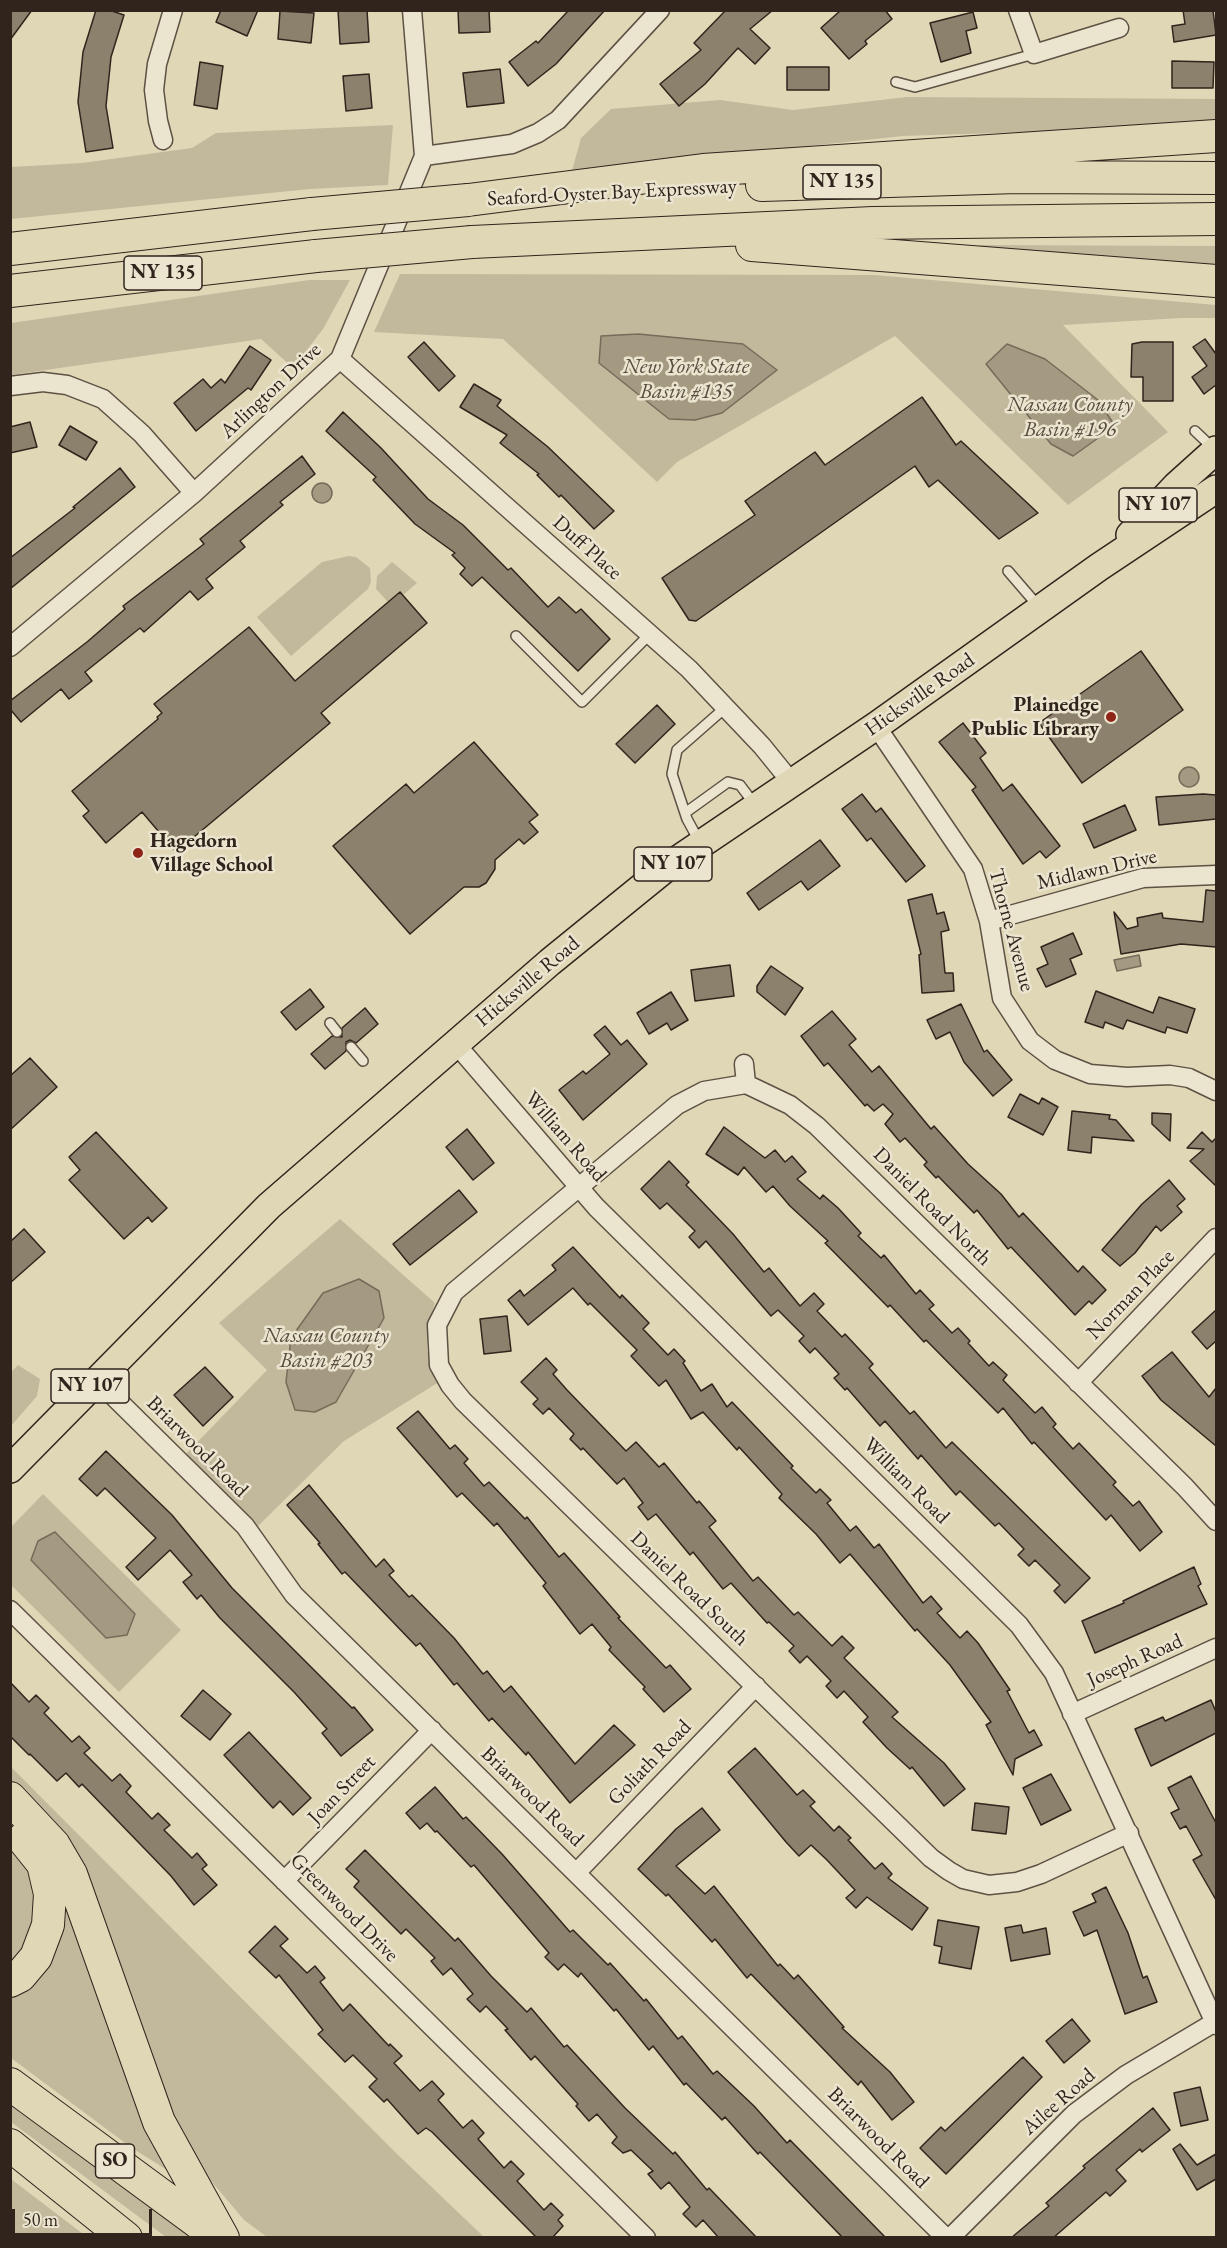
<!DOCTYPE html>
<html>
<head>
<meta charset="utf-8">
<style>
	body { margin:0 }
	#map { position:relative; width:1227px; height:2248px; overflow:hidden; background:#e0d7b7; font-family:"EB Garamond",serif }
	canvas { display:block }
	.frame { position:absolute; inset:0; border:12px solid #31241c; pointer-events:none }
	.scale { position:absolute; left:12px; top:2209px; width:140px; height:27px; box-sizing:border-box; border:3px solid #31241c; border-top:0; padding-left:8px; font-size:18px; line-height:21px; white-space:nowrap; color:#31241c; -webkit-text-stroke:4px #ebe5d0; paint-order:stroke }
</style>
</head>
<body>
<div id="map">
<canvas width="1227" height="2248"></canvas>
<div class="frame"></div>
<div class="scale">50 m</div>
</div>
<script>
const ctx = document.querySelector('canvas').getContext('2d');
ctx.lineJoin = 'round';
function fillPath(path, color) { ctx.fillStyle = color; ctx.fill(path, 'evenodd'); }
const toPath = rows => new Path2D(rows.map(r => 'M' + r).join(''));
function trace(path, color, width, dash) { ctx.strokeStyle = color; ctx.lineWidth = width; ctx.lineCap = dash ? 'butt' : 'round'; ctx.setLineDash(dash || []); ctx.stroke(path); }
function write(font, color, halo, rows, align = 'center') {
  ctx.font = font + ' "EB Garamond",serif'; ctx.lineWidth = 5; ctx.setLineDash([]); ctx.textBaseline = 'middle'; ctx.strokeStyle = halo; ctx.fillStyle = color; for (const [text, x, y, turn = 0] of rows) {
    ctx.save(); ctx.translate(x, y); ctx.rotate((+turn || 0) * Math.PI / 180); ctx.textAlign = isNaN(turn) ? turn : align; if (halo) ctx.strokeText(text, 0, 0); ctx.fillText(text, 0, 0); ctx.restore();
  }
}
const green = toPath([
	[907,97,1216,99,1216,121,1092,130,903,136,572,171,581,138,611,109,720,100,793,110],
	[393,125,388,185,310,189,11,219,11,167,82,163,192,148,216,133],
	[981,245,1216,246,1216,275,966,250],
	[400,274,875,275,1216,305,1216,318,1181,318,1063,325,1168,432,1068,505,895,336,677,462,657,482,503,339,374,332],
	[309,280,350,280,323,329,293,368,261,339,11,375,11,323],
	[349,556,356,557,370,568,371,582,368,589,291,656,257,617,322,562],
	[392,562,417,583,403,595,400,592,388,602,376,589,377,576],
	[340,1219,435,1303,428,1324,427,1350,439,1382,344,1441,256,1528,184,1456,267,1370,219,1323],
	[379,1291,384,1318,360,1359],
	[18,1365,40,1379,37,1396,11,1426,11,1372],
	[43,1494,181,1630,119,1692,11,1585,10,1528],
	[10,1766,395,2152,484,2237,267,2237,244,2220,201,2169,171,2121,61,1835,11,1782],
	[11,1836,25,1852,45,1910,28,1952,11,1968],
	[63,1895,175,2175,132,2148,11,2058,10,1990],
	[10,2100,194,2237,166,2237,11,2122],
	[11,2179,87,2237,11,2237]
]);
const water = toPath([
	[638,334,743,344,777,370,722,413,695,420,669,419,599,363,601,336,638,334],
	[1007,344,1045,359,1098,400,1115,426,1073,456,1051,444,986,364,1007,344],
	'312 493a10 10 0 1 1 20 0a10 10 0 1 1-20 0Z',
	'1179 777a10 10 0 1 1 20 0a10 10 0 1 1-20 0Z',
	[1139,955,1141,966,1117,971,1114,960,1139,955],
	[359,1279,379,1291,384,1318,336,1402,315,1412,295,1410,286,1382,291,1338,323,1293,359,1279],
	[55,1532,135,1614,127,1635,106,1638,31,1560,38,1541,55,1532]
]);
const building = toPath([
	[10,10,32,10,10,40,10,10],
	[96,10,109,10,124,15,111,57,106,106,113,148,86,152,78,102,83,52,96,10],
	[221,10,258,10,247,36,216,22,221,10],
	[338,10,367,10,369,42,340,44,338,10],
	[458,10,489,10,490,32,459,33,458,10],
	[569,10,605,10,556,64,528,86,509,62,536,41,538,43,569,10],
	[726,10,773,10,750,29,770,48,755,64,738,48,705,84,679,106,660,84,701,50,694,43,726,10],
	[841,10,885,10,892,19,865,41,867,44,849,59,821,28,841,10],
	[1183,10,1213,10,1216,35,1174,42,1172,26,1185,24,1183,10],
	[280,11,314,13,311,43,278,39,280,11],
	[973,12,977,28,966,31,971,53,941,62,930,23,973,12],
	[1172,61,1214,62,1213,88,1172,88,1172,61],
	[200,62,223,66,217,109,194,105,200,62],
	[787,67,829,67,829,90,787,90,787,67],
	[500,69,504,103,467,107,463,73,500,69],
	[369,74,372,108,346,111,343,76,369,74],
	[1205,339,1216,354,1216,385,1204,394,1192,377,1207,366,1193,347,1205,339],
	[424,342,455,376,439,391,408,357,424,342],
	[1142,342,1173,342,1173,401,1143,401,1143,377,1131,377,1132,344,1142,342],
	[250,346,271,360,251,390,248,388,196,431,174,403,203,379,211,388,221,379,225,383,250,346],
	[474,384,501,400,497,406,548,447,614,511,594,529,561,495,559,497,537,475,539,474,500,443,507,435,460,407,474,384],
	[922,397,956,445,961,441,1038,513,999,539,938,480,929,487,915,466,696,621,689,620,662,578,755,515,745,501,815,452,825,465,922,397],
	[343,412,381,448,428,499,463,525,508,570,511,568,548,607,559,597,576,613,581,609,610,639,578,671,482,577,472,586,460,574,465,568,452,555,455,553,415,524,373,480,376,477,326,431,343,412],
	[30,422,37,447,10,453,10,427,30,422],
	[70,426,97,442,86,460,59,445,70,426],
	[302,456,315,474,280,502,283,505,240,541,245,547,206,579,213,588,198,600,190,591,144,632,140,628,85,672,92,681,69,699,61,689,21,722,10,709,10,701,87,642,125,609,123,606,204,544,200,539,302,456],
	[120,468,135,487,10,589,10,558,75,508,73,507,120,468],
	[400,592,427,623,321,713,330,723,176,852,142,812,106,843,83,816,89,811,72,791,158,719,157,717,162,713,154,704,249,627,295,681,400,592],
	[1141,651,1183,710,1082,783,1039,723,1141,651],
	[657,705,675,724,635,763,616,744,657,705],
	[963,723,986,753,980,758,1003,791,1012,784,1060,846,1046,858,1040,851,1023,864,972,790,976,787,939,742,963,723],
	[474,742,538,815,529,822,538,832,524,844,519,839,495,860,495,869,486,883,479,887,464,887,410,934,333,846,406,784,414,793,474,742],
	[862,794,876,812,881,808,925,866,906,882,871,838,867,841,842,809,862,794],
	[1203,794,1216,795,1216,819,1159,825,1156,797,1203,794],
	[1125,805,1136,830,1094,848,1083,824,1125,805],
	[820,840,840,866,808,890,801,881,759,910,747,893,820,840],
	[1206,890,1216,891,1216,947,1181,944,1121,954,1114,912,1127,929,1138,926,1137,918,1162,913,1163,918,1203,922,1206,890],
	[932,894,937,914,944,912,949,930,941,932,945,973,953,973,954,991,922,993,919,955,921,954,908,900,932,894],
	[1073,933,1082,954,1070,959,1076,974,1046,987,1037,969,1048,964,1041,947,1073,933],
	[730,965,734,996,695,1001,691,970,730,965],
	[771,966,803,988,785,1015,757,992,757,986,771,966],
	[310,989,324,1007,296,1030,281,1012,310,989],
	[1096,991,1153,1013,1159,997,1195,1009,1187,1033,1167,1027,1165,1033,1127,1020,1123,1029,1105,1022,1103,1028,1085,1022,1096,991],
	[671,992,688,1020,671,1030,667,1023,649,1034,637,1013,671,992],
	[961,1004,984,1052,987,1050,1012,1080,993,1096,964,1062,950,1032,936,1039,927,1020,961,1004],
	[365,1008,378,1024,356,1043,350,1040,346,1042,346,1051,325,1069,311,1054,332,1036,342,1037,342,1028,365,1008],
	[832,1011,856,1039,849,1045,872,1072,879,1066,931,1129,934,1126,968,1164,1001,1194,1019,1217,1023,1213,1078,1272,1083,1266,1106,1290,1092,1304,1089,1301,1075,1315,1011,1247,1008,1249,977,1210,974,1213,938,1176,936,1178,924,1165,927,1162,905,1138,900,1142,885,1124,893,1114,883,1104,874,1111,867,1104,865,1106,828,1063,824,1066,801,1036,832,1011],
	[605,1026,621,1045,627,1040,647,1064,583,1120,559,1090,583,1071,586,1074,610,1054,594,1035,605,1026],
	[30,1058,57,1087,10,1130,10,1076,30,1058],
	[1020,1094,1039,1104,1042,1098,1058,1107,1043,1135,1008,1117,1020,1094],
	[1072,1111,1110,1115,1109,1119,1116,1120,1134,1141,1092,1137,1091,1153,1068,1150,1072,1111],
	[1152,1113,1171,1114,1170,1141,1152,1124,1152,1113],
	[724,1127,765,1158,775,1150,785,1162,792,1156,806,1172,797,1179,820,1199,823,1195,838,1208,861,1233,858,1236,881,1258,884,1255,916,1294,920,1290,934,1305,929,1309,952,1333,958,1328,970,1341,968,1343,989,1366,993,1362,1007,1375,1003,1380,1035,1413,1042,1407,1056,1424,1053,1427,1073,1449,1079,1443,1116,1482,1113,1485,1133,1506,1139,1501,1162,1532,1140,1551,1111,1515,1106,1520,1034,1442,1032,1444,1003,1408,998,1413,926,1340,924,1342,890,1305,888,1307,825,1243,828,1241,790,1206,773,1186,766,1192,744,1167,738,1175,706,1154,724,1127],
	[467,1129,494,1163,473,1180,446,1147,467,1129],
	[96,1132,167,1208,152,1222,148,1217,124,1239,69,1180,80,1170,69,1157,96,1132],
	[1202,1132,1212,1142,1216,1138,1216,1186,1190,1161,1204,1149,1187,1148,1202,1132],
	[669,1161,689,1182,686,1185,733,1234,764,1272,769,1268,800,1306,814,1293,824,1304,817,1311,842,1337,845,1334,873,1364,869,1368,910,1414,914,1411,946,1448,952,1442,1090,1578,1065,1603,1054,1591,1060,1585,1035,1560,1029,1566,1018,1555,1024,1549,999,1523,995,1526,960,1491,956,1495,921,1455,918,1459,885,1421,880,1426,847,1388,845,1390,834,1378,839,1374,815,1348,810,1353,799,1341,804,1336,778,1310,771,1316,706,1241,699,1248,689,1237,695,1231,667,1203,660,1209,641,1189,669,1161],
	[1169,1180,1185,1199,1177,1206,1182,1212,1161,1231,1156,1226,1135,1253,1120,1266,1102,1250,1142,1204,1169,1180],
	[459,1190,477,1212,410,1265,393,1244,459,1190],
	[24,1229,45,1252,10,1283,10,1242,24,1229],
	[573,1247,620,1298,622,1295,649,1323,643,1329,668,1355,674,1349,685,1361,683,1363,701,1391,712,1384,727,1407,732,1402,793,1466,791,1468,816,1493,820,1489,831,1500,827,1503,850,1531,856,1526,874,1548,879,1544,923,1603,931,1596,942,1609,937,1613,960,1638,967,1631,978,1643,1010,1690,1007,1691,1029,1733,1034,1730,1042,1745,1015,1759,1013,1775,986,1725,991,1722,950,1665,917,1629,915,1631,850,1554,840,1563,816,1534,779,1498,782,1494,739,1447,737,1450,703,1412,691,1419,666,1380,659,1386,631,1356,637,1350,590,1303,588,1305,573,1288,528,1325,508,1300,520,1290,524,1296,556,1270,552,1265,573,1247],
	[1216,1310,1216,1341,1207,1349,1192,1332,1216,1310],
	[507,1316,511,1351,484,1354,480,1319,507,1316],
	[1172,1352,1209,1397,1216,1388,1216,1446,1161,1400,1142,1376,1172,1352],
	[546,1358,557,1370,553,1374,567,1390,626,1451,636,1442,659,1467,664,1463,697,1503,699,1501,716,1521,709,1527,753,1581,758,1577,794,1615,798,1612,832,1646,842,1636,854,1648,844,1658,898,1712,892,1717,944,1763,965,1789,944,1806,912,1767,910,1769,887,1748,863,1722,868,1717,844,1691,837,1698,826,1686,831,1681,807,1656,800,1663,789,1651,794,1646,769,1622,767,1623,731,1583,723,1589,693,1552,690,1555,656,1514,648,1520,638,1507,643,1503,624,1478,617,1484,583,1448,581,1450,570,1439,574,1434,549,1408,543,1414,533,1404,538,1399,521,1382,546,1358],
	[205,1367,233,1397,203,1426,174,1395,205,1367],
	[418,1411,450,1449,455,1445,468,1459,464,1463,484,1486,489,1482,525,1519,527,1517,559,1557,564,1553,620,1617,618,1618,666,1668,670,1665,691,1689,664,1712,643,1689,645,1687,609,1650,611,1647,592,1624,580,1634,543,1586,546,1583,497,1523,494,1526,462,1493,457,1497,397,1428,418,1411],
	[106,1451,172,1515,232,1588,352,1708,354,1707,373,1730,341,1756,322,1733,327,1729,294,1692,220,1618,201,1595,197,1599,183,1582,192,1575,170,1550,138,1580,126,1567,156,1538,105,1488,97,1496,79,1479,106,1451],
	[309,1485,376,1567,384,1559,394,1571,389,1575,409,1597,412,1595,454,1638,483,1674,487,1671,504,1692,511,1686,575,1764,614,1725,635,1745,570,1803,528,1752,526,1755,492,1718,489,1721,457,1683,454,1685,420,1643,416,1646,345,1572,342,1574,318,1544,320,1543,287,1505,309,1485],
	[1194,1567,1201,1584,1198,1586,1207,1604,1095,1653,1082,1621,1124,1603,1123,1601,1194,1567],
	[10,1682,29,1702,36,1695,49,1708,44,1713,72,1742,79,1736,90,1748,84,1753,112,1781,120,1774,131,1786,126,1792,152,1819,158,1813,170,1825,164,1830,192,1858,197,1853,207,1865,202,1869,217,1885,194,1905,171,1876,82,1784,79,1787,66,1773,57,1781,30,1754,29,1755,10,1736,10,1682],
	[203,1690,231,1714,210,1740,181,1716,203,1690],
	[1211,1700,1216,1712,1216,1733,1151,1766,1135,1729,1163,1717,1165,1721,1211,1700],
	[249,1732,311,1798,293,1815,280,1801,273,1808,224,1755,249,1732],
	[755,1748,797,1795,803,1790,815,1802,810,1806,834,1831,839,1826,851,1838,848,1840,875,1869,882,1863,892,1874,888,1878,928,1908,912,1930,867,1897,856,1908,846,1898,855,1890,827,1860,811,1845,799,1856,786,1842,728,1772,755,1748],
	[1051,1774,1071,1810,1041,1825,1023,1788,1051,1774],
	[1191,1776,1216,1823,1216,1900,1193,1860,1202,1855,1186,1826,1180,1829,1171,1813,1179,1809,1168,1788,1191,1776],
	[435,1787,463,1819,466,1817,502,1854,570,1932,573,1930,608,1965,610,1963,644,2001,646,1999,678,2039,682,2036,713,2074,717,2071,754,2106,787,2143,790,2140,886,2238,843,2238,760,2152,758,2154,725,2117,722,2120,686,2083,684,2085,653,2046,649,2050,616,2009,614,2011,581,1973,578,1977,564,1964,558,1970,545,1957,549,1953,474,1865,471,1867,437,1831,435,1832,427,1823,420,1829,406,1813,435,1787],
	[975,1803,1009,1807,1006,1834,972,1830,975,1803],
	[702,1808,720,1830,676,1866,705,1894,714,1886,778,1966,780,1964,794,1979,798,1975,844,2027,842,2028,890,2072,914,2102,892,2120,861,2081,858,2085,751,1974,747,1978,715,1939,712,1942,668,1894,666,1896,638,1869,676,1829,702,1808],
	[365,1850,455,1941,458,1938,491,1976,527,2012,531,2008,564,2047,567,2045,625,2108,673,2154,675,2152,707,2190,709,2188,757,2238,719,2238,703,2220,696,2227,683,2214,690,2207,669,2182,661,2189,648,2174,653,2171,631,2150,623,2153,612,2143,617,2137,597,2114,589,2121,576,2106,578,2104,535,2056,531,2060,505,2030,508,2029,486,2006,480,2012,467,1999,473,1994,451,1968,443,1975,431,1961,435,1958,406,1929,401,1934,354,1887,359,1881,346,1869,365,1850],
	[1106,1887,1128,1933,1143,1978,1147,1976,1157,2002,1125,2014,1097,1930,1084,1936,1073,1912,1096,1902,1092,1894,1106,1887],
	[938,1920,979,1927,971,1969,939,1963,942,1947,934,1945,938,1920],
	[1021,1925,1023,1933,1046,1928,1050,1954,1011,1961,1005,1928,1021,1925],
	[275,1926,288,1939,280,1946,307,1973,315,1966,325,1978,320,1982,343,2011,350,2004,389,2046,390,2044,402,2056,394,2063,420,2091,432,2081,444,2094,438,2100,463,2128,472,2120,484,2133,478,2139,504,2168,511,2161,524,2174,517,2181,544,2210,551,2203,563,2215,558,2220,563,2226,552,2238,537,2238,432,2132,426,2128,418,2134,387,2099,384,2102,369,2087,377,2079,353,2055,345,2062,318,2034,323,2030,279,1975,276,1978,249,1952,275,1926],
	[1072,2019,1090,2041,1064,2063,1046,2041,1072,2019],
	[1023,2057,1042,2077,946,2174,920,2148,941,2127,945,2131,1023,2057],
	[1200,2087,1208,2120,1181,2126,1174,2093,1200,2087],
	[1153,2108,1170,2130,1142,2152,1140,2149,1116,2170,1126,2181,1110,2196,1106,2192,1053,2238,1011,2238,1049,2206,1046,2203,1085,2168,1083,2166,1153,2108],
	[1180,2144,1197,2165,1216,2154,1216,2179,1197,2190,1173,2149,1180,2144]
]);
const lane = toPath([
	[896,82,915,87,1034,54],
	[1195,431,1215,450],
	[1008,571,1039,607],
	[516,636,582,702,650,634],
	[685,813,728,782,740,785,755,805],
	[699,841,687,819,672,774,677,750,726,707],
	[330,1023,337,1032],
	[351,1047,363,1061]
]);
const street = toPath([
	[1018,10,1034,54,1119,28],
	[163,140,158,121,154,90,157,64,173,10],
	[424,156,512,144,538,133,558,120,660,10],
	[340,359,689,669,762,746,792,783],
	[10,386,43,382,67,385,103,399,142,434,194,493],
	[10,647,194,493,340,359,424,156,412,10],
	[876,726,973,869,989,921,1002,998,1030,1041,1055,1060,1090,1074,1127,1077,1170,1075,1189,1078,1216,1091],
	[989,921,1143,878,1216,875],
	[455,1043,596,1207,1019,1625,1054,1673,1216,2025],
	[744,1064,746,1084],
	[97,1380,245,1526,294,1595,946,2238],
	[1078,1383,1216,1238],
	[10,1610,646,2238],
	[1072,1714,1216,1648],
	[1129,1833,1041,1874,1017,1882,989,1885,963,1879,949,1871,931,1858,463,1401,450,1385,439,1365,437,1325,454,1292,677,1105,704,1091,746,1084,790,1105,817,1126,1185,1487,1216,1521],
	[577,1872,756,1686],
	[284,1881,432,1730],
	[950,2238,1074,2114,1126,2075,1215,2022]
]);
const primary = toPath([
	[1130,535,1176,486,1216,450],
	[10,1469,269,1206,550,962,667,867,876,726,1099,567,1216,489]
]);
const highway = toPath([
	[762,185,1017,177,1216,178],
	[468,200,703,170,1216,136],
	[472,242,873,223,1216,219],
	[752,245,1216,281],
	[10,249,312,214],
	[10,291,316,256],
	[10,1798,54,1845,71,1874,159,2122,223,2238],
	[10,1981,20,1976,36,1957,48,1925,50,1894,43,1864,23,1839],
	[10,2084,218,2237],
	[10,2145,126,2238]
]);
const highwayBridge = toPath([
	[312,214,468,200],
	[316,256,472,242]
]);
const markers = [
	[1111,717,6,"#8f2418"],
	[138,853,6,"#8f2418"]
];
const shields = [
	[842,182,78],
	[163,273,78],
	[1158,505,78],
	[673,864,78],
	[90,1386,78],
	[115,2161,39]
];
const shieldNames = [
	["NY 135",842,182],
	["NY 135",163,273],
	["NY 107",1158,505],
	["NY 107",673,864],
	["NY 107",90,1386],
	["SO",115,2161]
];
const streetNames = [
	["Seaford-Oyster Bay Expressway",612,193,-3],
	["Arlington Drive",271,391,-43],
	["Duff Place",587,548,42],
	["Hicksville Road",920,695,-35],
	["Midlawn Drive",1097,870,-13],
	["Thorne Avenue",1011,930,75],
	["Hicksville Road",528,982,-40],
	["William Road",565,1137,49],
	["Daniel Road North",932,1207,45],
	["Norman Place",1131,1295,-46],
	["Briarwood Road",197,1447,45],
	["William Road",906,1481,45],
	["Daniel Road South",689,1589,44],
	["Joseph Road",1135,1661,-24],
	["Goliath Road",650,1763,-46],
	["Joan Street",342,1790,-46],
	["Briarwood Road",532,1797,44],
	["Greenwood Drive",344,1908,45],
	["Ailee Road",1059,2102,-41],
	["Briarwood Road",878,2138,45]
];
const poiNames = [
	["Plainedge",1099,705],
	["Public Library",1099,729],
	["Hagedorn",150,841,"left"],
	["Village School",150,865,"left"]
];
const waterNames = [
	["New York State",686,367],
	["Basin #135",686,392],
	["Nassau County",1070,405],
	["Basin #196",1070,430],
	["Nassau County",326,1336],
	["Basin #203",326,1361]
];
fillPath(green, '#c2b99d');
fillPath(water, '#a49a82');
trace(water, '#766b59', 1.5);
fillPath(building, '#8c816d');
trace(building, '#31241c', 1.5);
trace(lane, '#5d5143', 12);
trace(street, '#5d5143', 21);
trace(primary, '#31241c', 30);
trace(highway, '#31241c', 34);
trace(lane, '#ebe5d0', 9);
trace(street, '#ebe5d0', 18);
trace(primary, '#e0d7b7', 27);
trace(highway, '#e0d7b7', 32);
trace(highwayBridge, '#31241c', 34, []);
trace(highwayBridge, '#e0d7b7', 32);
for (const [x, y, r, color] of markers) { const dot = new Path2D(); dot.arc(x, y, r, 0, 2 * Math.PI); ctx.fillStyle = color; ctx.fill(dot); trace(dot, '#ebe5d0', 2); }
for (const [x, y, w] of shields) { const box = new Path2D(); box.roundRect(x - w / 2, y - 17, w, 34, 4.5); ctx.fillStyle = '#ebe5d0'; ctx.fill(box); trace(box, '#31241c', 1.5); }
write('bold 20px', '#31241c', null, shieldNames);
write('21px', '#31241c', '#ebe5d0', streetNames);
write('bold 21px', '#31241c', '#ebe5d0', poiNames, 'right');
write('italic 22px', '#594d40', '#ebe5d0', waterNames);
</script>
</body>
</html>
